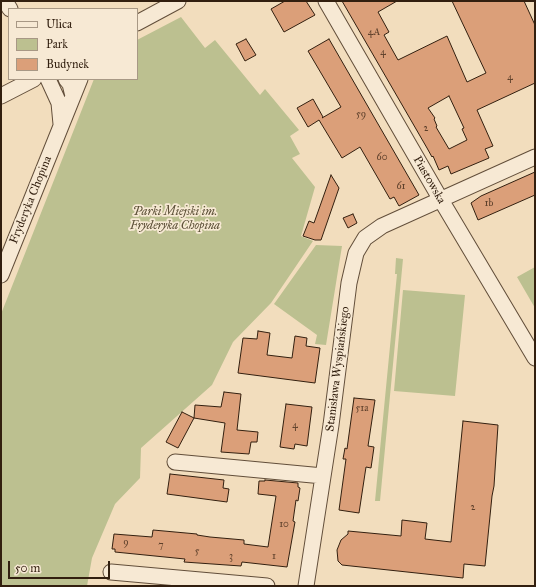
<!DOCTYPE html>
<html>
<head>
<meta charset="utf-8">
<style>
	body { margin:0 }
	#map { position:relative; width:536px; height:587px; overflow:hidden; background:#f2ddbd; font-family:"IM FELL Great Primer",serif }
	canvas { display:block }
	.frame { position:absolute; inset:0; border:2px solid #321f0f; pointer-events:none }
	.legend { position:absolute; left:8px; top:8px; width:130px; height:72px; box-sizing:border-box; background:#f7e9d4; border:1px solid #a89885; margin:0; padding:5px 7px; list-style:none; font-size:12px; color:#321f0f }
	.legend li { display:flex; align-items:center; gap:8px; height:20px }
	.legend b { width:20px; border:1px solid #a89885 }
	.scale { position:absolute; left:8px; top:561px; width:102px; height:18px; box-sizing:border-box; border:2px solid #321f0f; border-top:0; padding-left:5px; font-size:12px; line-height:14px; white-space:nowrap; color:#321f0f; -webkit-text-stroke:3px #f7e9d4; paint-order:stroke }
</style>
</head>
<body>
<div id="map">
<canvas width="536" height="587"></canvas>
<div class="frame"></div>
<ul class="legend">
<li><b style="height:5px;background:#f7e9d4"></b>Ulica</li>
<li><b style="height:11px;background:#bcc090"></b>Park</li>
<li><b style="height:11px;background:#db9f79"></b>Budynek</li>
</ul>
<div class="scale">50 m</div>
</div>
<script>
const ctx = document.querySelector('canvas').getContext('2d');
ctx.lineJoin = 'round';
function fillPath(path, color) { ctx.fillStyle = color; ctx.fill(path, 'evenodd'); }
const toPath = rows => new Path2D(rows.map(r => 'M' + r).join(''));
function trace(path, color, width, dash) { ctx.strokeStyle = color; ctx.lineWidth = width; ctx.lineCap = dash ? 'butt' : 'round'; ctx.setLineDash(dash || []); ctx.stroke(path); }
function write(font, color, halo, rows, align = 'center') {
  ctx.font = font + ' "IM FELL Great Primer",serif'; ctx.lineWidth = 3.5; ctx.setLineDash([]); ctx.textBaseline = 'middle'; ctx.strokeStyle = halo; ctx.fillStyle = color; for (const [text, x, y, turn = 0] of rows) {
    ctx.save(); ctx.translate(x, y); ctx.rotate((+turn || 0) * Math.PI / 180); ctx.textAlign = isNaN(turn) ? turn : align; if (halo) ctx.strokeText(text, 0, 0); ctx.fillText(text, 0, 0); ctx.restore();
  }
}
const green = toPath([
	[181,17,205,48,215,40,260,95,265,89,299,130,290,136,300,154,292,158,315,187,301,236,313,241,271,303,233,342,212,385,141,448,140,478,115,504,92,558,87,586,1,586,1,314,94,79,137,79,137,40],
	[316,245,342,246,326,345,315,344,317,335,274,304],
	[396,258,403,259,380,501,375,501,397,274,395,274],
	[535,267,535,308,517,277],
	[403,290,465,295,455,396,394,391]
]);
const building = toPath([
	[285,1,306,1,315,15,284,32,271,9,285,1],
	[342,1,397,1,378,12,389,32,384,35,398,60,447,36,467,82,486,73,452,1,524,1,535,25,535,83,477,110,493,146,485,149,489,158,451,174,448,166,439,170,433,156,432,157,427,148,342,1],
	[449,96,464,128,462,129,467,140,449,149,436,127,437,126,434,119,435,118,428,108,449,96],
	[246,39,256,55,245,61,236,44,246,39],
	[329,39,419,195,399,206,394,197,390,199,360,147,342,158,319,120,308,127,297,108,313,99,323,117,322,118,341,107,308,51,329,39],
	[535,172,535,195,478,220,471,203,481,196,535,172],
	[331,175,339,188,321,240,315,240,303,236,309,221,314,223,331,175],
	[353,214,357,223,348,228,343,218,353,214],
	[258,331,270,333,267,355,292,358,295,336,307,338,306,346,320,348,315,383,238,373,243,338,257,339,258,331],
	[224,392,241,394,237,430,258,432,257,442,251,442,249,454,221,452,225,423,194,418,195,405,221,407,224,392],
	[354,398,375,400,368,446,374,447,371,468,366,467,359,513,339,510,346,459,343,459,345,448,347,449,354,398],
	[286,404,312,407,307,446,295,444,294,449,280,447,286,404],
	[182,412,194,418,178,448,166,442,182,412],
	[463,421,498,425,494,486,492,496,485,566,464,564,463,578,342,565,338,561,337,550,341,540,348,534,348,531,401,536,402,520,427,523,425,539,451,542,463,421],
	[170,474,224,480,223,488,229,489,227,502,167,494,170,474],
	[265,480,298,483,298,487,300,488,298,501,296,500,293,521,295,522,287,567,242,562,241,566,184,562,185,559,115,552,115,549,112,549,114,534,152,537,153,530,197,534,197,535,210,537,244,540,244,544,268,547,276,496,258,494,259,481,265,481,265,480]
]);
const minor = toPath([
	[5,1,10,9],
	[326,1,441,200,535,358],
	[137,23,178,1],
	[48,79,59,103,61,124],
	[66,79,70,84,73,96],
	[1,96,34,79],
	[1,275,80,79],
	[175,462,323,476],
	[111,572,267,586],
	[306,586,331,425,349,283,356,253,365,238,382,226,535,157]
]);
const numberNames = [
	["4A",374,33],
	["4",383,53],
	["4",510,78],
	["59",361,115],
	["2",426,129],
	["60",382,158],
	["61",401,187],
	["1b",489,204],
	["51a",362,409],
	["4",295,426],
	["2",473,508],
	["10",284,525],
	["9",126,543],
	["7",161,546],
	["5",197,552],
	["3",231,557],
	["1",274,557]
];
const streetNames = [
	["Piastowska",429,180,60],
	["Fryderyka Chopina",31,200,-68],
	["Stanisława Wyspiańskiego",338,369,-83]
];
const parkNames = [
	["Parki Miejski im.",175,212],
	["Fryderyka Chopina",175,226]
];
fillPath(green, '#bcc090');
fillPath(building, '#db9f79');
trace(building, '#321f0f', 1);
trace(minor, '#624e3a', 17);
trace(minor, '#f7e9d4', 15);
write('10px', '#5c3f2a', null, numberNames);
write('12px', '#321f0f', '#f7e9d4', streetNames);
write('italic 12px', '#5b4f36', '#f7e9d4', parkNames);
</script>
</body>
</html>
